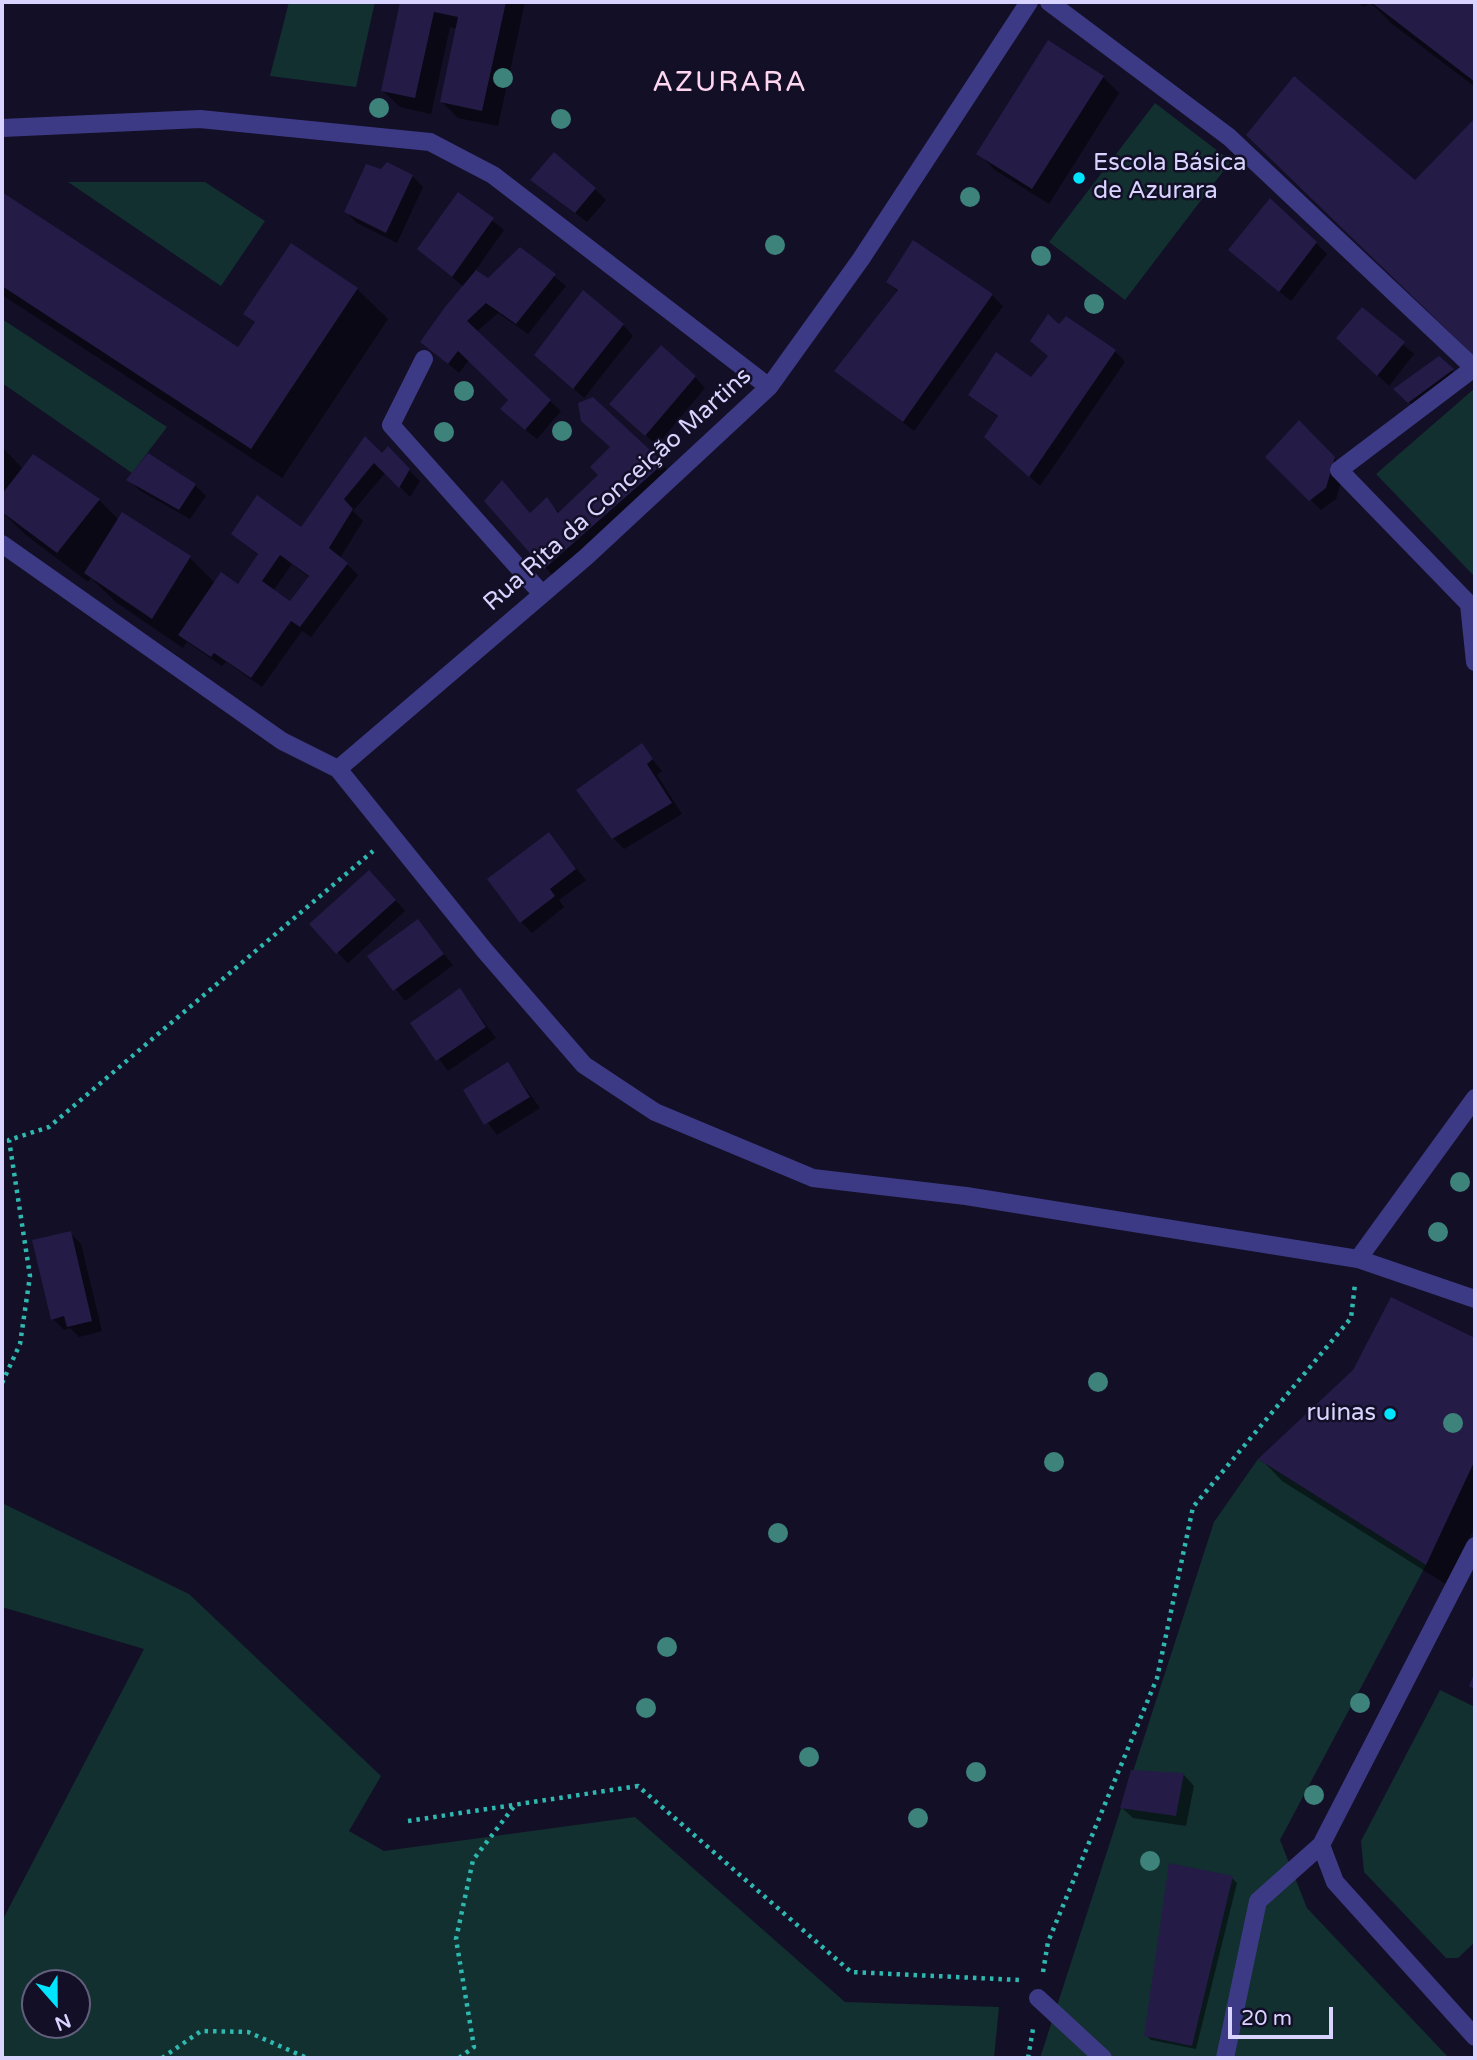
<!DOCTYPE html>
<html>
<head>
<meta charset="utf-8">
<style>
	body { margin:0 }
	#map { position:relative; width:1477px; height:2060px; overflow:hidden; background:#130f26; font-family:"Varela Round",sans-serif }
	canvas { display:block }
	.frame { position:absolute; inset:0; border:4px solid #d9d4ff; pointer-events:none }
	.north { position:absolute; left:21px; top:1969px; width:70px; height:70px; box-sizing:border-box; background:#130f26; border:2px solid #625e7d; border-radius:50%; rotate:159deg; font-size:19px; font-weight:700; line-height:28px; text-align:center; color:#d9d4ff }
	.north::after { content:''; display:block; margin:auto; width:24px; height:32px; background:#00e5ff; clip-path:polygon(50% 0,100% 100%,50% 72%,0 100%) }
	.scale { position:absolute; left:1228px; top:2007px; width:105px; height:32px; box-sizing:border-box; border:4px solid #d9d4ff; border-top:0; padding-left:9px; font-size:21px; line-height:24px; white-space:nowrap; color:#d9d4ff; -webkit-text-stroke:5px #130f26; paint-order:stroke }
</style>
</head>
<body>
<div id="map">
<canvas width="1477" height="2060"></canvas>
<div class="frame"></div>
<div class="north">N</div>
<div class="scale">20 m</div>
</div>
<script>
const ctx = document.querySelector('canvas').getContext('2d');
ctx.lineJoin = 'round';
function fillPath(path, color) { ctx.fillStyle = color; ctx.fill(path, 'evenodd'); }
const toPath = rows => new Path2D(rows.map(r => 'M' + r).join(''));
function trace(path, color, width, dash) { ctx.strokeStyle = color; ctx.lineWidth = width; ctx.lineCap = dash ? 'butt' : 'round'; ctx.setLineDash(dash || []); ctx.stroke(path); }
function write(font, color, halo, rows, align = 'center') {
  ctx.font = font + ' "Varela Round",sans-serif'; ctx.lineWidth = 5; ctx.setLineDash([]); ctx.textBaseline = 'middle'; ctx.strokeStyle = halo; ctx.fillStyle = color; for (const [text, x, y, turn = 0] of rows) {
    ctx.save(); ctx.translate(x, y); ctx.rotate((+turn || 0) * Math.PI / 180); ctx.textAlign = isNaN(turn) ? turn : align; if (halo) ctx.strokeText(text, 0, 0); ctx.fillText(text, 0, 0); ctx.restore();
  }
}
const green = toPath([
	[289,2,375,2,356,87,270,76],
	[1155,103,1231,161,1125,300,1049,242],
	[68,182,205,182,265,221,221,286],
	[2,319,167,427,132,473,2,383],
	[1475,388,1475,577,1376,474],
	[1258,1459,1426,1565,1280,1840,1307,1908,1449,2058,1040,2058,1214,1522],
	[2,1503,189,1594,381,1776,349,1831,384,1851,635,1817,845,2002,999,2007,994,2058,2,2058,2,1921,144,1649,2,1607],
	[35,1983,77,1983,77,2025,35,2025],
	[1440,1690,1475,1707,1475,1942,1458,1958,1446,1958,1364,1872,1361,1841]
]);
const shadow = toPath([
	[402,2,525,2,498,126,458,118,442,102,457,29,450,27,431,114,400,107,383,91],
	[1355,2,1370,2,1365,7],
	[1370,2,1475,2,1475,87,1391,23],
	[1103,77,1119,93,1049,204,995,170,978,153],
	[1475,120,1475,355,1390,273,1416,181],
	[381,171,412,176,423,187,397,243,357,223,346,212],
	[532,180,595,189,606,200,587,222],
	[2,194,239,349,256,324,246,313,291,245,357,289,388,319,282,478,2,295],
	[458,194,504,230,475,271,488,280,520,249,566,286,528,334,498,313,476,332,561,411,537,439,513,420,510,400,469,360,459,373,423,342,464,287,430,259],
	[1316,243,1327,254,1291,301,1241,261],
	[888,282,992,295,1003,306,914,431,836,371,898,292],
	[1362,310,1414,354,1389,386,1349,348],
	[623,325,633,336,584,398,547,365],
	[1059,326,1115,351,1125,362,1040,486,997,447,999,418,970,395,1032,380,1049,357],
	[1439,358,1463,381,1420,413,1396,389],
	[695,377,705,388,657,445,622,415],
	[1299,423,1345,469,1336,499,1321,510,1268,457],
	[365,439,382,456,388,449,420,481,410,497,386,472,353,511,363,521,340,558,358,575,311,637,302,631,262,687,226,662,222,666,187,642,183,648,117,603,91,578,88,582,26,535,2,512,2,447,23,469,99,500,119,520,123,514,190,558,215,583,238,586,259,556,233,534,301,530],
	[292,564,310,578,290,604,273,591],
	[662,464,673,475,556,579,486,501,531,514,547,500,560,513,601,475],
	[129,480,195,485,206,496,190,519,139,490],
	[641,746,662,771,657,775,682,814,624,849,613,838],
	[548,835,586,880,559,900,564,907,532,933,521,922],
	[380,883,405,911,348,963,337,952],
	[418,921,453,965,405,1001,370,956],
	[460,990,496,1038,448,1071,412,1023],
	[508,1064,540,1108,497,1135,465,1091],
	[70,1233,81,1244,102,1331,79,1337,70,1328,64,1330,53,1319],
	[1392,1299,1475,1340,1475,1526,1447,1585,1282,1481,1261,1459,1354,1371],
	[1132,1772,1184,1775,1194,1786,1186,1826,1133,1818,1122,1808],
	[1232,1878,1237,1883,1196,2049,1151,2040,1146,2035]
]);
const building = toPath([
	[400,2,506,2,482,111,440,102,458,17,434,12,415,98,381,91],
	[1371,2,1475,2,1475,82],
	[1048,40,1104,76,1032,189,976,154],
	[1294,76,1415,180,1475,118,1475,357,1246,135],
	[554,152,596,188,575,213,530,180],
	[387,162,413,175,386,233,344,212,366,164,381,169],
	[2,192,238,347,255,322,243,314,291,243,358,288,251,449,2,286],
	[458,192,494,218,452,277,417,249],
	[1270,198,1317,242,1279,292,1228,250],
	[913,240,993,294,903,422,834,371,898,290,886,282],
	[520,247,556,274,516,324,486,303,467,321,551,400,525,430,500,409,508,400,458,351,448,364,420,342,445,307,476,270,488,278],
	[583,290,624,324,573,389,534,355],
	[1362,307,1405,342,1377,376,1336,338],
	[1048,314,1059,324,1066,316,1116,350,1029,477,984,437,998,416,968,395,996,352,1031,377,1048,356,1030,341],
	[661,345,696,376,645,436,609,404],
	[1439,356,1454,369,1408,403,1393,389],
	[593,397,664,463,544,569,484,501,502,480,530,513,547,497,558,513,598,475,590,467,610,447,581,421,578,403],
	[1299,420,1335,457,1326,488,1309,501,1265,457],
	[365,436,382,453,388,446,410,469,399,488,374,463,344,499,353,509,329,548,348,563,300,627,291,621,251,678,214,653,211,657,178,635,221,572,238,584,258,554,231,534,257,495,301,527],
	[280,555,309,576,290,601,262,581],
	[148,453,196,484,179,510,126,480],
	[33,454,100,499,57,553,2,512,2,494],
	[122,512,191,556,152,619,84,573],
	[642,743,653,759,647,764,672,803,612,839,576,790],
	[549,832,576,869,550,889,555,896,520,923,487,879],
	[369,870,396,900,336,954,309,924],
	[418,919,444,954,393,991,367,956],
	[460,988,486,1027,436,1061,410,1023],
	[508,1062,530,1097,484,1125,463,1090],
	[71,1231,92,1321,67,1327,64,1316,51,1320,32,1240],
	[1391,1297,1475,1338,1475,1460,1426,1565,1258,1459,1353,1370],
	[1475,1672,1475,1689,1469,1686],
	[1131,1770,1184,1773,1176,1816,1120,1808],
	[1169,1863,1233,1876,1192,2046,1144,2036]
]);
const path = toPath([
	[2,1383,20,1344,30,1276,9,1140,49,1127,373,851],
	[408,1821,638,1786,851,1972,1019,1980],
	[1043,1972,1048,1942,1157,1678,1193,1507,1351,1318,1355,1284],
	[162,2058,201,2031,248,2032,307,2058],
	[459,2058,474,2047,456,1939,473,1860,515,1805],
	[1028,2058,1033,2029]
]);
const street = toPath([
	[1049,2,1229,137,1474,368,1339,470,1469,604,1475,662],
	[2,128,200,119,430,142,493,175,769,387],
	[424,359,391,425,542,594],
	[2,544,282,741,338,769,485,951,584,1065,655,1112,813,1178,966,1196,1358,1259,1475,1299],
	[338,769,586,557,769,387,861,259,1029,2],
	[1358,1259,1475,1098],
	[1475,1546,1321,1845,1335,1882,1475,2037],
	[1038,1998,1103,2058],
	[1225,2058,1258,1901,1321,1845]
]);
const trees = [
	[503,78],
	[379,108],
	[561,119],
	[970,197],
	[775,245],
	[1041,256],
	[1094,304],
	[464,391],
	[562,431],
	[444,432],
	[1460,1182],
	[1438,1232],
	[1098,1382],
	[1453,1423],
	[1054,1462],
	[778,1533],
	[667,1647],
	[1360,1703],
	[646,1708],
	[809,1757],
	[976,1772],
	[1314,1795],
	[918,1818],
	[1150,1861]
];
const markers = [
	[1079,178,7,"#00e5ff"],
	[1390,1414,7,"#00e5ff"]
];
const poiNames = [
	["Escola Básica",1093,164],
	["de Azurara",1093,192],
	["ruinas",1376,1414,"right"]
];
const streetNames = [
	["Rua Rita da Conceição Martins",618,490,-42]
];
const quarterNames = [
	["AZURARA",730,84]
];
fillPath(green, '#12302f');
fillPath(shadow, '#0007');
fillPath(building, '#241b47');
trace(path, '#2fb8b0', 4.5, [3.5, 5]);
trace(street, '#3d3a85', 18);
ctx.fillStyle = '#3d827b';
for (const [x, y] of trees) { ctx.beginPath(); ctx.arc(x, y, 10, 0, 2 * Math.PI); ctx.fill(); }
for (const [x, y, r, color] of markers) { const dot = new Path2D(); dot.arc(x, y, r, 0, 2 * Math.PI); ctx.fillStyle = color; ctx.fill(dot); trace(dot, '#130f26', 2.5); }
write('24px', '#d9d4ff', '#130f26', poiNames, 'left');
write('24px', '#d9d4ff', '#130f26', streetNames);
ctx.letterSpacing = '2px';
write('28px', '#ffd6f0', '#130f26', quarterNames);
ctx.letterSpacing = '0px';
</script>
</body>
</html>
